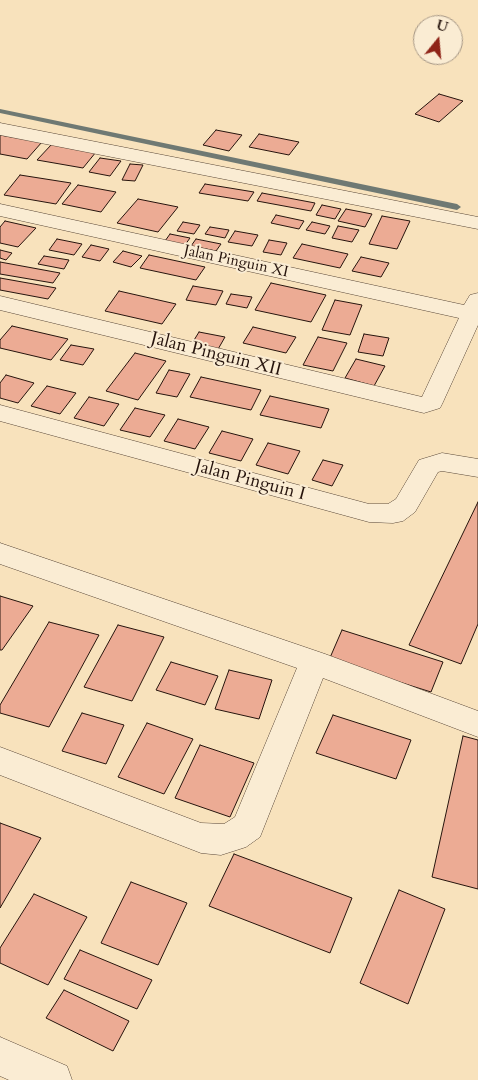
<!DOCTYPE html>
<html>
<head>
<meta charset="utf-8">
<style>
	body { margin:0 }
	#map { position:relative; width:478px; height:1080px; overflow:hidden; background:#f8e2bc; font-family:Cardo,serif }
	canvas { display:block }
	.north { position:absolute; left:413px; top:15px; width:50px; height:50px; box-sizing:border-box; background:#faecd3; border:1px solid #a59684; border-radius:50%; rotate:17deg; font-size:14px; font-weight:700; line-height:20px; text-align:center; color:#26140d }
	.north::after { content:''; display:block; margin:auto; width:18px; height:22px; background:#8f2418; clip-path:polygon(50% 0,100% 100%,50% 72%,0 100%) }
</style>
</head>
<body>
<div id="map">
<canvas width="478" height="1080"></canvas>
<div class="north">U</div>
</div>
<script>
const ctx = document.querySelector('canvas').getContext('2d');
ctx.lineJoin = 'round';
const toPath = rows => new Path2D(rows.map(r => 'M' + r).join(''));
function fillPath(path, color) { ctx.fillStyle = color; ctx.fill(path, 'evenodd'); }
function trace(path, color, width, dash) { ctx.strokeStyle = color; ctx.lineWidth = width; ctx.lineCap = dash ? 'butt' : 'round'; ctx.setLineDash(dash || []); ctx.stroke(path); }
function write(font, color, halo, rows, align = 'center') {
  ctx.font = font + ' Cardo,serif'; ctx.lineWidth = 4; ctx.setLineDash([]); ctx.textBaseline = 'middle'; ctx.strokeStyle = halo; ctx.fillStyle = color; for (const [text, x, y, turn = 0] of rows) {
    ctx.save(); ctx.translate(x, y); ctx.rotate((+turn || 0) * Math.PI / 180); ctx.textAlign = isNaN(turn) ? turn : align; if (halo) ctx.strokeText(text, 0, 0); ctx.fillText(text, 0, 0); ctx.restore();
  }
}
const stream = toPath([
	[0,109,457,204,461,207,457,210,0,113,0,109]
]);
const building = toPath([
	[439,94,463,101,439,122,415,114,439,94],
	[216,130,242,135,229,151,203,145,216,130],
	[259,134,299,142,289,155,249,147,259,134],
	[0,135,42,142,27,159,0,154,0,135],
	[52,144,96,152,83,168,37,160,52,144],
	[100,158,121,161,110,176,89,172,100,158],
	[130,164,143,165,135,181,122,180,130,164],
	[20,175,71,183,56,204,4,195,20,175],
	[205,184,254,192,248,201,199,193,205,184],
	[78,185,116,192,101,212,62,204,78,185],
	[262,193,315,203,311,211,257,201,262,193],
	[138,199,178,207,158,232,117,223,138,199],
	[322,205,341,209,335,219,316,215,322,205],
	[346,209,372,214,365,227,338,221,346,209],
	[276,215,304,221,299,229,271,223,276,215],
	[382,216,410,221,397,249,369,244,382,216],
	[5,221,36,228,18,247,0,243,0,227,5,221],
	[183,222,200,225,194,234,177,231,183,222],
	[312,222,330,226,325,234,306,230,312,222],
	[338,226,359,230,352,242,332,238,338,226],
	[210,227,229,230,225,238,205,234,210,227],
	[235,231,258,235,252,246,228,242,235,231],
	[170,234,190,238,185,245,165,241,170,234],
	[57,239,82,244,74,255,49,250,57,239],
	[196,239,221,244,216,251,191,246,196,239],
	[269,240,287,243,281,255,263,252,269,240],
	[302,244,348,254,340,268,293,258,302,244],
	[91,245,109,249,100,261,82,257,91,245],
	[0,250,12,253,6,260,0,258,0,250],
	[123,251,142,256,131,267,113,262,123,251],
	[149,255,205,267,196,280,140,268,149,255],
	[44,256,69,260,64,269,38,264,44,256],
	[361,257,389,263,381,277,352,271,361,257],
	[0,262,60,273,53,283,0,274,0,262],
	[0,278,56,288,48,299,0,290,0,278],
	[271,283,326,295,311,322,255,310,271,283],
	[193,286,223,291,216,305,186,300,193,286],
	[119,291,176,304,162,324,105,311,119,291],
	[231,294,252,297,247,308,226,304,231,294],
	[335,300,362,305,350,335,322,330,335,300],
	[12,326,68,339,51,360,0,348,0,340,12,326],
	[253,327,296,337,286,353,243,343,253,327],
	[199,332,225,337,217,351,191,345,199,332],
	[364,334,389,338,383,356,358,352,364,334],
	[318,337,347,343,333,371,303,365,318,337],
	[71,345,94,349,83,365,60,360,71,345],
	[135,353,166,361,138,400,106,391,135,353],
	[356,359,385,366,374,386,345,378,356,359],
	[169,370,190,374,177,397,156,393,169,370],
	[6,375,34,383,18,403,0,398,0,383,6,375],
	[201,377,261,390,251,410,190,397,201,377],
	[47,386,76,393,60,414,31,406,47,386],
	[270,396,329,409,321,428,260,415,270,396],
	[89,397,119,404,104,426,74,418,89,397],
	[135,408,165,415,150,437,120,430,135,408],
	[178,419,209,427,195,449,164,441,178,419],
	[222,431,253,439,241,461,209,453,222,431],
	[268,443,300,451,288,474,256,465,268,443],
	[323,460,343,465,332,486,312,480,323,460],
	[478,502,478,624,461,664,409,645,478,502],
	[0,596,33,606,2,650,0,650,0,596],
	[49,622,99,635,49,727,0,713,0,705,49,622],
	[118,625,164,637,132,701,84,687,118,625],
	[342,630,443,662,431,692,329,660,342,630],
	[171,662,218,676,205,705,156,690,171,662],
	[229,670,272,680,259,719,215,709,229,670],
	[82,713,124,725,106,764,62,751,82,713],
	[333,715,411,740,396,779,316,753,333,715],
	[147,723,193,739,164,794,118,777,147,723],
	[463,736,478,740,478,889,432,877,463,736],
	[200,745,254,763,230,817,175,798,200,745],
	[0,823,41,838,0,908,0,823],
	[234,854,352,898,330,953,209,906,234,854],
	[131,882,187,903,158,965,101,943,131,882],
	[399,890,445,909,408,1004,360,983,399,890],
	[34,894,87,917,48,985,0,963,0,948,34,894],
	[80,950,152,980,137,1009,64,979,80,950],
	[64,990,129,1021,113,1051,46,1018,64,990]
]);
const minor = toPath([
	[0,123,478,217,478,229,0,135,0,123],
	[0,204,464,305,470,295,478,293,478,325,443,402,440,408,424,413,0,310,0,296,422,397,459,318,0,216,0,204],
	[0,405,369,504,388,504,396,499,419,460,442,453,478,459,478,477,442,471,438,472,415,512,403,521,393,523,369,522,0,421,0,405],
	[0,543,325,654,478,711,478,737,323,678,260,837,246,847,221,855,201,853,0,775,0,747,201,823,224,824,235,817,297,668,0,564,0,543],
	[0,1037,67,1066,72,1080,9,1080,0,1076,0,1037]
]);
const farStreetnames = [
	["Jalan Pinguin XI",236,262,12]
];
const streetNames = [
	["Jalan Pinguin XII",216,355,14],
	["Jalan Pinguin I",250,481,15]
];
fillPath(stream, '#6f7973');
fillPath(building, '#ecab94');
trace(building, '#26140d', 1);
trace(minor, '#5a4839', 1);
fillPath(minor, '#faecd3');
write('15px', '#26140d', '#faecd3', farStreetnames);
write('18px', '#26140d', '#faecd3', streetNames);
</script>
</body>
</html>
